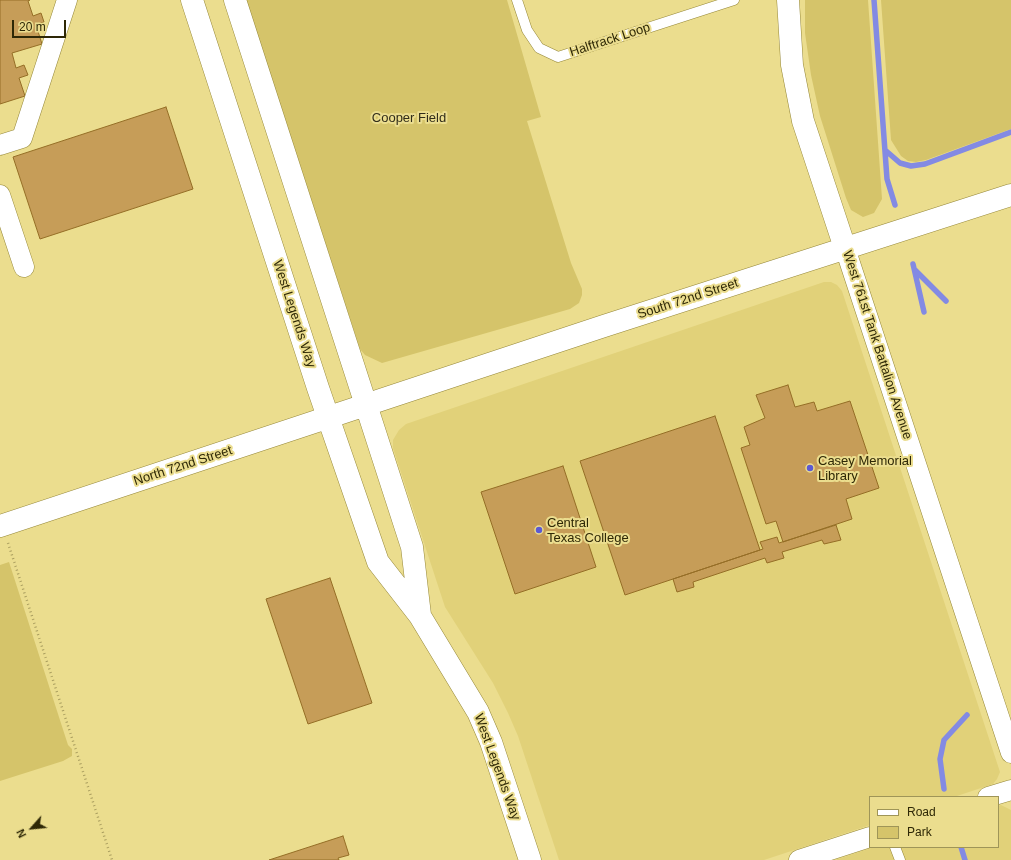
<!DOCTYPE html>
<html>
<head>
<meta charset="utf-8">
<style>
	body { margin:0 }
	#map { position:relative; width:1011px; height:860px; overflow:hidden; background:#ebdd8e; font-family:Arial,sans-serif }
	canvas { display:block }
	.legend { position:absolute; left:869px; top:796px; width:130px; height:52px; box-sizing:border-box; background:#ebdd8e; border:1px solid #9f9558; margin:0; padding:5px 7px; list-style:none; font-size:12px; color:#2e2806 }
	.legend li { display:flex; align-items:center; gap:8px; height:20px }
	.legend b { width:20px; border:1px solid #9f9558 }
	.north { position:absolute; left:12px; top:808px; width:40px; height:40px; -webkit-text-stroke:3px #ebdd8e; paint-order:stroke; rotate:243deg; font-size:11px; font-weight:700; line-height:16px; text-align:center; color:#2e2806 }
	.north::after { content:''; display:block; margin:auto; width:14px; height:18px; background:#2e2806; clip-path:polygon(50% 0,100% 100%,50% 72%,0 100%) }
	.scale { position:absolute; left:12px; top:20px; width:54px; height:18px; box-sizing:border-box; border:2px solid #2e2806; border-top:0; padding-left:5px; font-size:12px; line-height:14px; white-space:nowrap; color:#2e2806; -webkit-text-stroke:3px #ebdd8e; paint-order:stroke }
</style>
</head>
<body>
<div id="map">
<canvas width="1011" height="860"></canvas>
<ul class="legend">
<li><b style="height:5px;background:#fff"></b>Road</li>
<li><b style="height:11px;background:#d5c46a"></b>Park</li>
</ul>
<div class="north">N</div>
<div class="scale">20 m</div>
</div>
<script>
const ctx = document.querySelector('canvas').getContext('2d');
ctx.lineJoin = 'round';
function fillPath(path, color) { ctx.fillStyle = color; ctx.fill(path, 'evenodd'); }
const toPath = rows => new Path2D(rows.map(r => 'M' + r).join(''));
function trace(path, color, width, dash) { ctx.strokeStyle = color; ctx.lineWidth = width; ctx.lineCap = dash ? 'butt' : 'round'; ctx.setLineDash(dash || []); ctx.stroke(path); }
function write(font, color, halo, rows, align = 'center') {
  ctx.font = font + ' Arial,sans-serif'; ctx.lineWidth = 4; ctx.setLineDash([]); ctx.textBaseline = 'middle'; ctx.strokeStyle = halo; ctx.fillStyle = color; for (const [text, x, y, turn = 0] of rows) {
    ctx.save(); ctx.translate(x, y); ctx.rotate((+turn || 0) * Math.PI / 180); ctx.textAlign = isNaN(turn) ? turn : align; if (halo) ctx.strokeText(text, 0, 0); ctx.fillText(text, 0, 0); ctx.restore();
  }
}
const built = toPath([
	[824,282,831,282,837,285,842,291,1000,772,997,779,993,784,954,797,870,797,870,825,764,860,559,860,518,736,508,713,493,683,445,607,393,448,393,440,399,430,406,424],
	[1001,805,1011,810,1011,860,835,860,874,847,998,847,998,806]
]);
const green = toPath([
	[246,0,507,0,541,117,527,121,571,263,582,289,582,295,579,303,570,309,382,363,365,355,360,349],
	[805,0,868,0,882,199,874,213,863,217,851,210,846,198,820,116,811,75,805,33],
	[881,0,1011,0,1011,129,926,160,916,162,908,161,901,156,891,140],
	[9,562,68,745,72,749,72,756,63,761,0,781,0,565]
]);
const stream = toPath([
	[874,0,887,179,895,205],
	[885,150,900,163,911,166,925,164,1011,132],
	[913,264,924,312],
	[915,270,946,301],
	[944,789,940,759,944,740,967,715],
	[961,847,965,860]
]);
const building = toPath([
	[0,0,30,0,28,1,33,16,41,13,44,22,36,25,42,44,12,53,16,68,24,65,28,75,19,78,25,96,0,104,0,0],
	[166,107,193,189,40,239,13,157,166,107],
	[788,385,795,407,814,402,817,411,850,401,879,488,846,499,852,519,783,542,776,521,766,524,741,448,750,445,744,427,765,418,756,395,788,385],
	[715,416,760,550,625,595,580,461,715,416],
	[563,466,596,567,515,594,481,492,563,466],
	[836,525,841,540,824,544,822,540,782,552,784,558,767,563,765,558,693,582,694,587,677,592,673,579,763,549,760,542,777,537,779,543,836,525],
	[330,578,372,703,308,724,266,599,330,578],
	[343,836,349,855,338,858,339,860,269,860,343,836]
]);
const path = toPath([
	[8,543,112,860]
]);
const lane = toPath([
	[517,0,527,30,539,48,558,57,734,0],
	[895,847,900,860]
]);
const street = toPath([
	[0,145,22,138,67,0],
	[0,195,24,267],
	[845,248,1011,753],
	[988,797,1011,790],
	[799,860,870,837]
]);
const secondary = toPath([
	[192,0,318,388,378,562,420,616,478,712,491,742,530,860],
	[235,0,412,547,420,615],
	[788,0,792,65,803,121,845,248],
	[0,526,604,326,1011,195]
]);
const markers = [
	[810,468,4,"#5c5ad2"],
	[539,530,4,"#5c5ad2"]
];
const streetNames = [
	["Halftrack Loop",610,40,-18],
	["South 72nd Street",688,299,-18],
	["West Legends Way",294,314,72],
	["West 761st Tank Battalion Avenue",877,345,72],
	["North 72nd Street",183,466,-18],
	["West Legends Way",497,767,70]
];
const parkNames = [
	["Cooper Field",409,118]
];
const poiNames = [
	["Casey Memorial",818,461],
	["Library",818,476],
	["Central",547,523],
	["Texas College",547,538]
];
fillPath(built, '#e1d179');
fillPath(green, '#d5c46a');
trace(stream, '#838ae3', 5.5);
fillPath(building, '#c69d58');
trace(building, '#956e26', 1);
trace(lane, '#958738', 11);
trace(street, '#958738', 21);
trace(secondary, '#958738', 23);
trace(path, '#ab9f60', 2.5, [1, 3]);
trace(lane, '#fff', 10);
trace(street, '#fff', 20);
trace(secondary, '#fff', 22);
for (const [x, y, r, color] of markers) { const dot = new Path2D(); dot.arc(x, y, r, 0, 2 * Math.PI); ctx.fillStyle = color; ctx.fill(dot); trace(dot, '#ebdd8e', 1.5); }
write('13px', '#2e2806', '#ebdd8e', streetNames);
write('13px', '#312d1a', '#ebdd8e', parkNames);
write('13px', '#2e2806', '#ebdd8e', poiNames, 'left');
</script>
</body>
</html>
